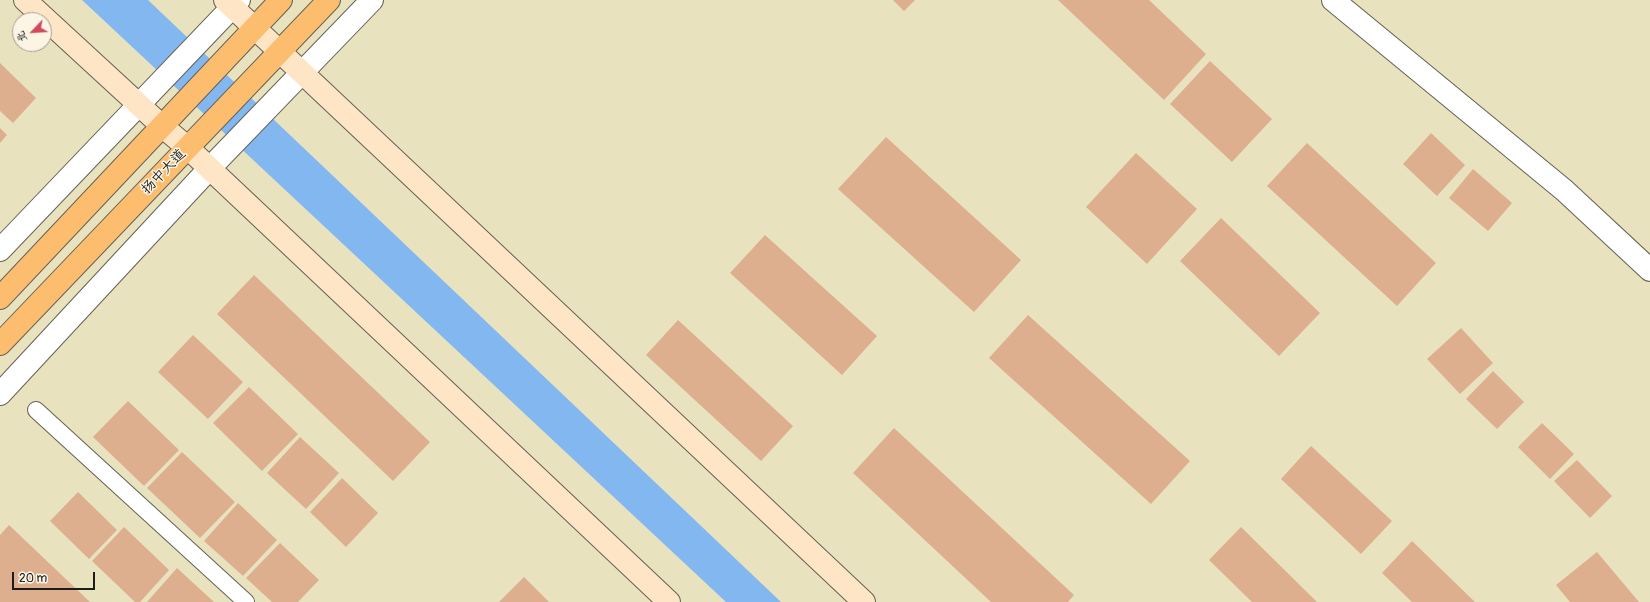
<!DOCTYPE html>
<html>
<head>
<meta charset="utf-8">
<style>
	body { margin:0 }
	#map { position:relative; width:1650px; height:602px; overflow:hidden; background:#e9e2bf; font-family:Pangolin,"LXGW WenKai TC",sans-serif }
	canvas { display:block }
	.north { position:absolute; left:12px; top:12px; width:40px; height:40px; box-sizing:border-box; background:#fcf5e5; border:1px solid #a29e95; border-radius:50%; rotate:245deg; font-size:11px; font-weight:700; line-height:16px; text-align:center; color:#1c1c1c }
	.north::after { content:''; display:block; margin:auto; width:14px; height:18px; background:#d1495b; clip-path:polygon(50% 0,100% 100%,50% 72%,0 100%) }
	.scale { position:absolute; left:12px; top:572px; width:83px; height:18px; box-sizing:border-box; border:2px solid #1c1c1c; border-top:0; padding-left:5px; font-size:12px; line-height:14px; white-space:nowrap; color:#1c1c1c; -webkit-text-stroke:3px #fcf5e5; paint-order:stroke }
</style>
</head>
<body>
<div id="map">
<canvas width="1650" height="602"></canvas>
<div class="north">北</div>
<div class="scale">20 m</div>
</div>
<script>
const ctx = document.querySelector('canvas').getContext('2d');
ctx.lineJoin = 'round';
function fillPath(path, color) { ctx.fillStyle = color; ctx.fill(path, 'evenodd'); }
const toPath = rows => new Path2D(rows.map(r => 'M' + r).join(''));
function trace(path, color, width, dash) { ctx.strokeStyle = color; ctx.lineWidth = width; ctx.lineCap = dash ? 'butt' : 'round'; ctx.setLineDash(dash || []); ctx.stroke(path); }
function write(font, color, halo, rows, align = 'center') {
  ctx.font = font + ' Pangolin,"LXGW WenKai TC",sans-serif'; ctx.lineWidth = 3; ctx.setLineDash([]); ctx.textBaseline = 'middle'; ctx.strokeStyle = halo; ctx.fillStyle = color; for (const [text, x, y, turn = 0] of rows) {
    ctx.save(); ctx.translate(x, y); ctx.rotate((+turn || 0) * Math.PI / 180); ctx.textAlign = isNaN(turn) ? turn : align; if (halo) ctx.strokeText(text, 0, 0); ctx.fillText(text, 0, 0); ctx.restore();
  }
}
const water = toPath([
	[82,0,148,0,781,602,726,602]
]);
const building = toPath([
	[893,0,915,0,904,11],
	[1058,0,1149,0,1206,54,1164,100],
	[1210,61,1272,119,1232,162,1170,104],
	[0,63,36,98,13,123,0,111],
	[0,128,7,135,0,143],
	[1431,133,1465,165,1437,196,1403,164],
	[886,137,1021,260,974,312,838,189],
	[1307,143,1436,263,1397,306,1267,186],
	[1136,153,1197,209,1147,264,1086,207],
	[1473,169,1512,203,1488,231,1449,198],
	[1221,218,1320,313,1279,356,1180,261],
	[765,235,877,336,842,375,730,273],
	[254,275,430,442,393,481,217,314],
	[1028,315,1190,461,1151,504,989,358],
	[678,320,793,426,761,461,646,355],
	[1461,328,1493,363,1460,394,1427,359],
	[193,335,243,382,208,419,158,372],
	[1493,371,1524,402,1497,429,1466,399],
	[249,387,298,434,262,471,213,423],
	[128,401,179,450,144,486,93,437],
	[1542,423,1574,454,1550,479,1518,447],
	[894,428,1074,595,1068,602,991,602,853,473],
	[300,437,339,473,306,509,267,473],
	[1311,446,1392,521,1361,554,1281,479],
	[182,452,235,502,200,538,147,488],
	[1577,460,1612,496,1590,518,1554,481],
	[342,478,378,513,346,547,310,512],
	[78,492,117,530,89,559,50,521],
	[238,503,277,540,243,576,204,541],
	[9,525,90,602,0,602,0,535],
	[124,527,169,570,140,602,135,602,92,561],
	[1241,527,1317,602,1252,602,1209,560],
	[1412,541,1475,602,1412,602,1382,573],
	[280,543,319,580,298,602,272,602,246,578],
	[1597,552,1639,602,1570,602,1556,585],
	[177,568,214,602,147,602],
	[524,577,549,602,499,602]
]);
const lane = toPath([
	[36,410,246,602]
]);
const street = toPath([
	[1333,0,1564,190,1650,270],
	[0,250,239,0],
	[0,394,209,169,372,0]
]);
const secondary = toPath([
	[25,0,162,126,188,148,669,602],
	[225,0,864,602]
]);
const primary = toPath([
	[0,298,281,0],
	[0,344,329,0]
]);
const streetNames = [
	["扬中大道",164,172,-46]
];
fillPath(water, '#82b7f0');
fillPath(building, '#ddaf8f');
trace(lane, '#646155', 18);
trace(street, '#646155', 24);
trace(secondary, '#646155', 24);
trace(primary, '#646155', 24);
trace(lane, '#fff', 16);
trace(street, '#fff', 22);
trace(secondary, '#fee5c5', 22);
trace(primary, '#fcbd6f', 22);
write('14px', '#1c1c1c', '#fcf5e5', streetNames);
</script>
</body>
</html>
